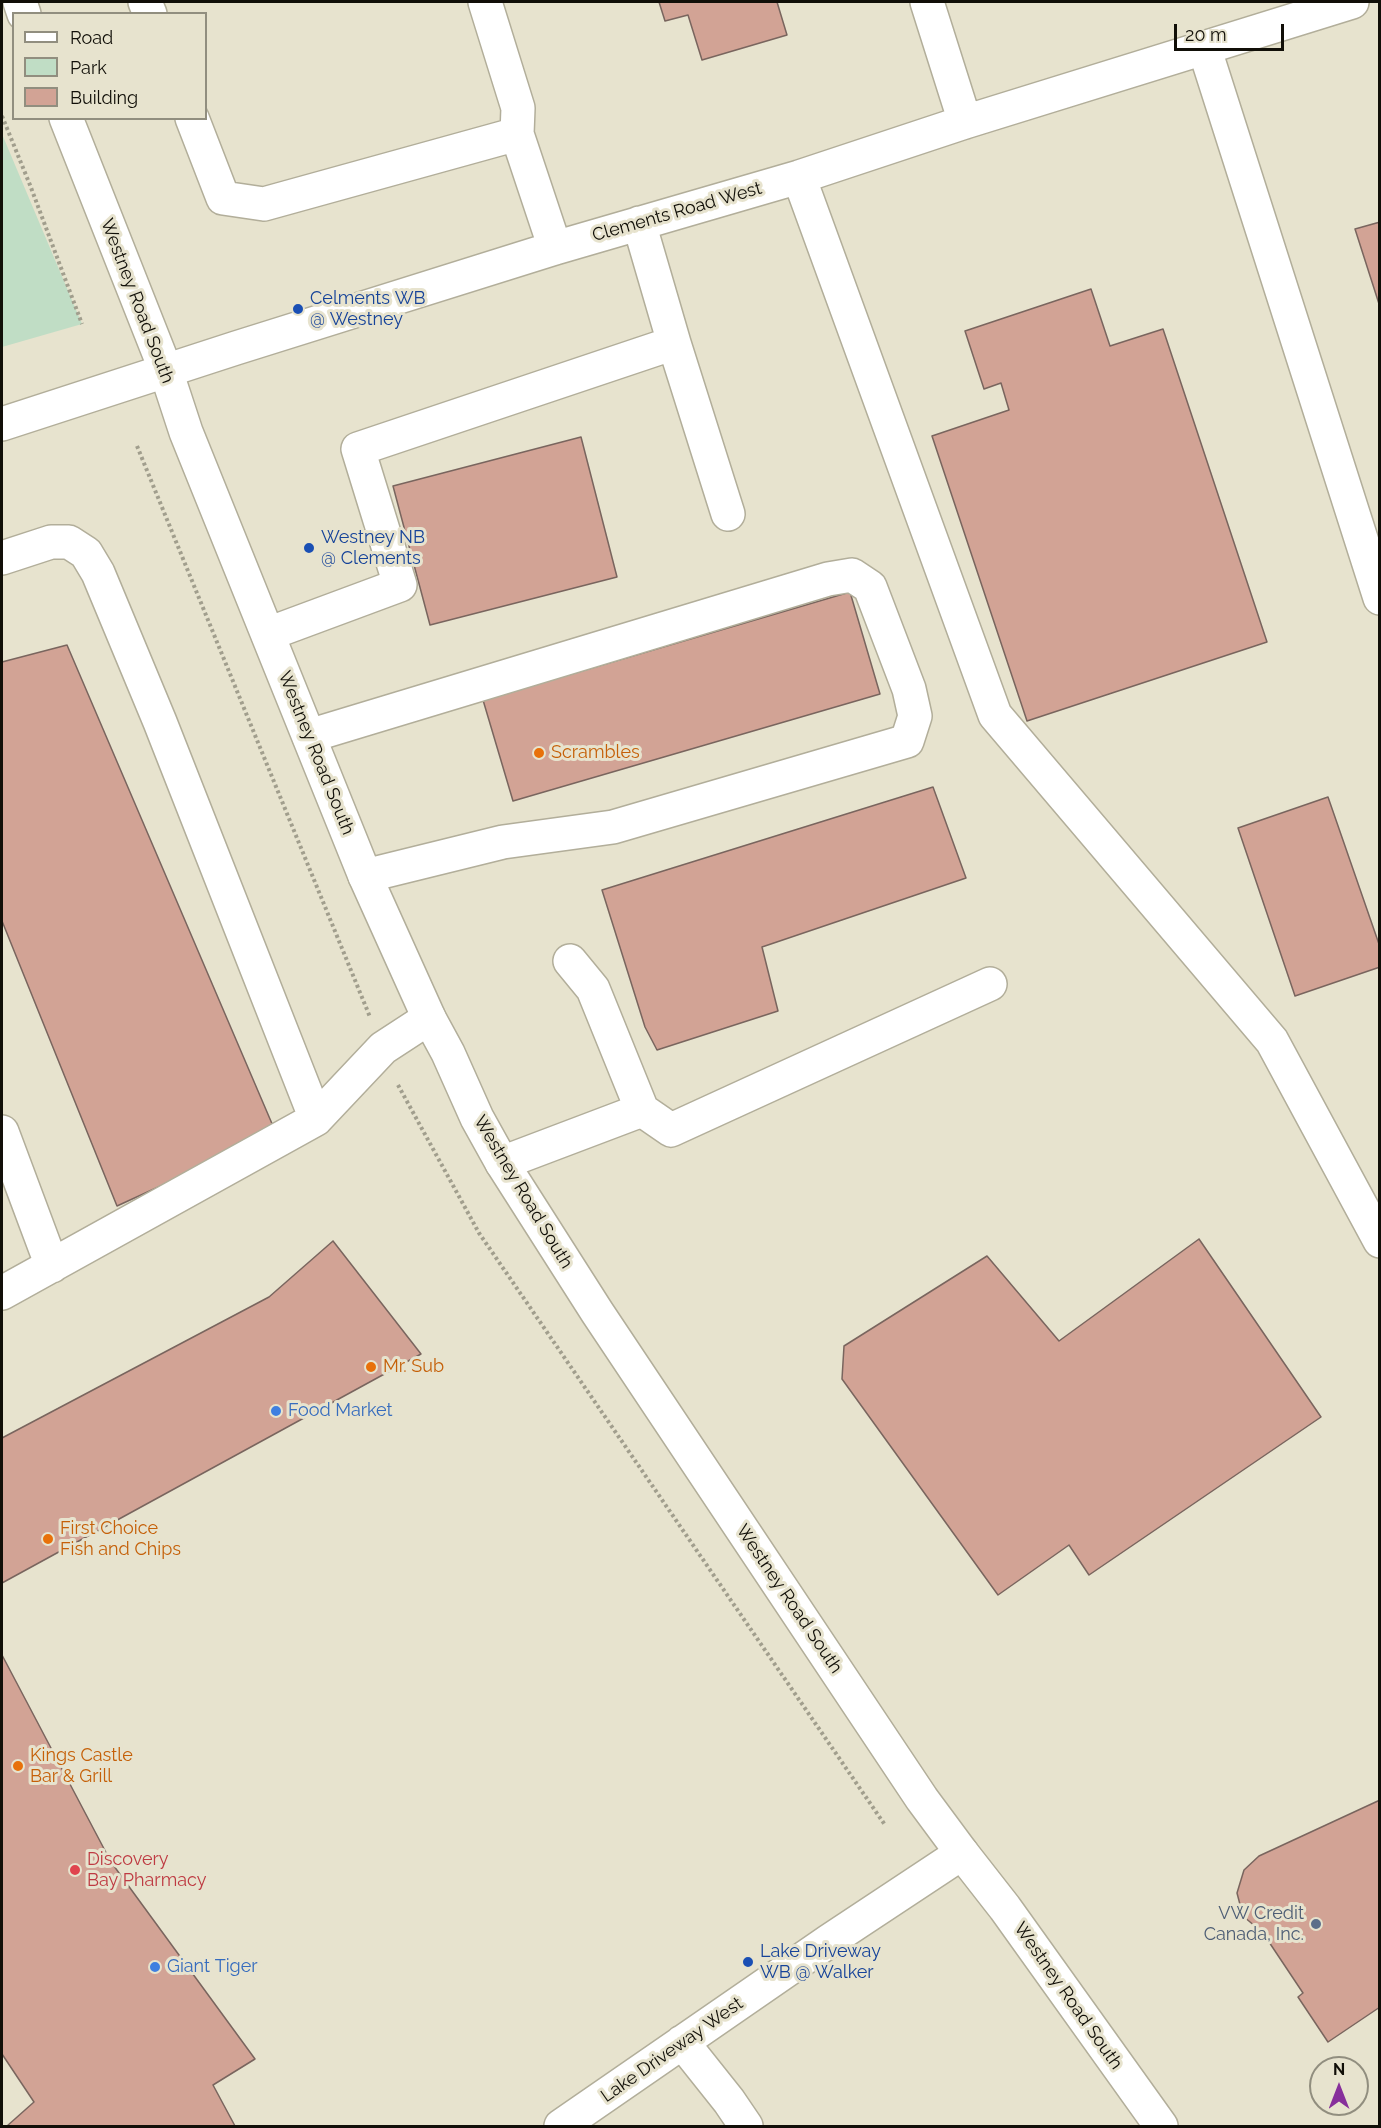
<!DOCTYPE html>
<html>
<head>
<meta charset="utf-8">
<style>
	body { margin:0 }
	#map { position:relative; width:1381px; height:2128px; overflow:hidden; background:#e7e3ce; font-family:Raleway,sans-serif }
	canvas { display:block }
	.frame { position:absolute; inset:0; border:3px solid #110f08; pointer-events:none }
	.legend { position:absolute; left:12px; top:12px; width:195px; height:108px; box-sizing:border-box; background:#e7e3ce; border:2px solid #918e7f; margin:0; padding:8px 10px; list-style:none; font-size:18px; color:#110f08 }
	.legend li { display:flex; align-items:center; gap:12px; height:30px }
	.legend b { width:30px; border:2px solid #918e7f }
	.north { position:absolute; left:1309px; top:2056px; width:60px; height:60px; box-sizing:border-box; background:#e7e3ce; border:2px solid #918e7f; border-radius:50%; rotate:0deg; font-size:16px; font-weight:700; line-height:24px; text-align:center; color:#110f08 }
	.north::after { content:''; display:block; margin:auto; width:21px; height:27px; background:#872f9b; clip-path:polygon(50% 0,100% 100%,50% 72%,0 100%) }
	.scale { position:absolute; left:1174px; top:24px; width:110px; height:27px; box-sizing:border-box; border:3px solid #110f08; border-top:0; padding-left:8px; font-size:18px; line-height:21px; white-space:nowrap; color:#110f08; -webkit-text-stroke:4px #e7e3ce; paint-order:stroke }
</style>
</head>
<body>
<div id="map">
<canvas width="1381" height="2128"></canvas>
<div class="frame"></div>
<ul class="legend">
<li><b style="height:8px;background:#fff"></b>Road</li>
<li><b style="height:16px;background:#c0ddc5"></b>Park</li>
<li><b style="height:16px;background:#d2a395"></b>Building</li>
</ul>
<div class="north">N</div>
<div class="scale">20 m</div>
</div>
<script>
const ctx = document.querySelector('canvas').getContext('2d');
ctx.lineJoin = 'round';
function fillPath(path, color) { ctx.fillStyle = color; ctx.fill(path, 'evenodd'); }
const toPath = rows => new Path2D(rows.map(r => 'M' + r).join(''));
function trace(path, color, width, dash) { ctx.strokeStyle = color; ctx.lineWidth = width; ctx.lineCap = dash ? 'butt' : 'round'; ctx.setLineDash(dash || []); ctx.stroke(path); }
function write(font, color, halo, rows, align = 'center') {
  ctx.font = font + ' Raleway,sans-serif'; ctx.lineWidth = 6; ctx.setLineDash([]); ctx.textBaseline = 'middle'; ctx.strokeStyle = halo; ctx.fillStyle = color; for (const [text, x, y, turn = 0] of rows) {
    ctx.save(); ctx.translate(x, y); ctx.rotate((+turn || 0) * Math.PI / 180); ctx.textAlign = isNaN(turn) ? turn : align; if (halo) ctx.strokeText(text, 0, 0); ctx.fillText(text, 0, 0); ctx.restore();
  }
}
const green = toPath([
	[2,134,82,324,2,347]
]);
const building = toPath([
	[659,2,777,2,787,35,702,60,688,15,665,21,659,2],
	[1380,222,1380,307,1355,229,1380,222],
	[1091,289,1110,346,1163,329,1267,642,1027,721,932,436,1009,410,1001,383,984,389,965,331,1091,289],
	[581,437,617,577,430,625,393,486,581,437],
	[850,592,880,694,513,801,483,700,850,592],
	[67,645,276,1133,117,1206,2,921,2,662,67,645],
	[933,787,966,878,762,947,778,1011,657,1050,645,1027,602,890,933,787],
	[1328,797,1380,947,1380,967,1295,996,1238,828,1328,797],
	[1199,1239,1321,1417,1089,1575,1069,1545,998,1595,842,1379,844,1346,987,1256,1059,1341,1199,1239],
	[333,1241,421,1354,2,1583,2,1438,269,1297,333,1241],
	[2,1655,111,1862,255,2059,213,2085,235,2126,7,2126,34,2102,2,2054,2,1655],
	[1380,1800,1380,2007,1328,2042,1298,1997,1303,1993,1263,1933,1243,1916,1237,1893,1244,1870,1259,1856,1380,1800]
]);
const path = toPath([
	[2,116,30,185,82,324],
	[137,446,370,1017],
	[398,1085,479,1233,885,1825]
]);
const minor = toPath([
	[145,2,150,14],
	[485,2,518,108,517,134,555,248],
	[927,2,965,122],
	[1204,47,1380,598],
	[192,118,223,198,264,204,517,134],
	[799,177,995,715,1272,1041,1380,1241],
	[639,223,674,343,728,514],
	[2,424,236,348,555,248,799,177,965,122,1352,2],
	[2,558,51,542,69,542,86,553,98,573,160,722,316,1119],
	[268,634,400,585,358,449,674,343],
	[309,736,828,579,852,575,870,587,909,689,915,716,907,741,613,827,503,842,365,876],
	[570,961,593,989,642,1110],
	[2,1132,52,1266],
	[502,1163,642,1110,671,1130,990,984],
	[2,1293,316,1119,383,1048,429,1018],
	[682,2042,729,2101,746,2126],
	[561,2126,829,1941,962,1853]
]);
const major = toPath([
	[20,2,24,14],
	[66,118,166,371,186,432,365,876,429,1018,448,1053,477,1118,502,1163,597,1312,922,1799,962,1853,1005,1908,1161,2126]
]);
const markers = [
	[298,309,6,"#1a4fb4"],
	[309,548,6,"#1a4fb4"],
	[539,753,6,"#e8710a"],
	[371,1367,6,"#e8710a"],
	[276,1411,6,"#3f7fe0"],
	[48,1539,6,"#e8710a"],
	[18,1766,6,"#e8710a"],
	[75,1870,6,"#e0444e"],
	[1316,1924,6,"#5c6f8a"],
	[748,1962,6,"#1a4fb4"],
	[155,1967,6,"#3f7fe0"]
];
const streetNames = [
	["Clements Road West",677,212,-16],
	["Westney Road South",137,301,69],
	["Westney Road South",316,753,68],
	["Westney Road South",523,1192,59],
	["Westney Road South",789,1599,56],
	["Westney Road South",1068,1996,55],
	["Lake Driveway West",672,2050,-35]
];
const transitNames = [
	["Celments WB",310,299],
	["@ Westney",310,320],
	["Westney NB",321,538],
	["@ Clements",321,559],
	["Lake Driveway",760,1952],
	["WB @ Walker",760,1973]
];
const foodNames = [
	["Scrambles",551,753],
	["Mr. Sub",383,1367],
	["First Choice",60,1529],
	["Fish and Chips",60,1550],
	["Kings Castle",30,1756],
	["Bar & Grill",30,1777]
];
const shopNames = [
	["Food Market",288,1411],
	["Giant Tiger",167,1967]
];
const healthNames = [
	["Discovery",87,1860],
	["Bay Pharmacy",87,1881]
];
const serviceNames = [
	["VW Credit",1304,1914],
	["Canada, Inc.",1304,1935]
];
fillPath(green, '#c0ddc5');
fillPath(building, '#d2a395');
trace(building, '#79655e', 1.5);
trace(minor, '#b2ae9a', 36);
trace(major, '#b2ae9a', 36);
trace(path, '#a19e8d', 4, [3, 3]);
trace(minor, '#fff', 33);
trace(major, '#fff', 33);
for (const [x, y, r, color] of markers) { const dot = new Path2D(); dot.arc(x, y, r, 0, 2 * Math.PI); ctx.fillStyle = color; ctx.fill(dot); trace(dot, '#e7e3ce', 2); }
write('18px', '#110f08', '#e7e3ce', streetNames);
write('18px', '#164399', '#e7e3ce', transitNames, 'left');
write('18px', '#c56008', '#e7e3ce', foodNames, 'left');
write('18px', '#366cbe', '#e7e3ce', shopNames, 'left');
write('18px', '#be3a42', '#e7e3ce', healthNames, 'left');
write('18px', '#4e5e75', '#e7e3ce', serviceNames, 'right');
</script>
</body>
</html>
